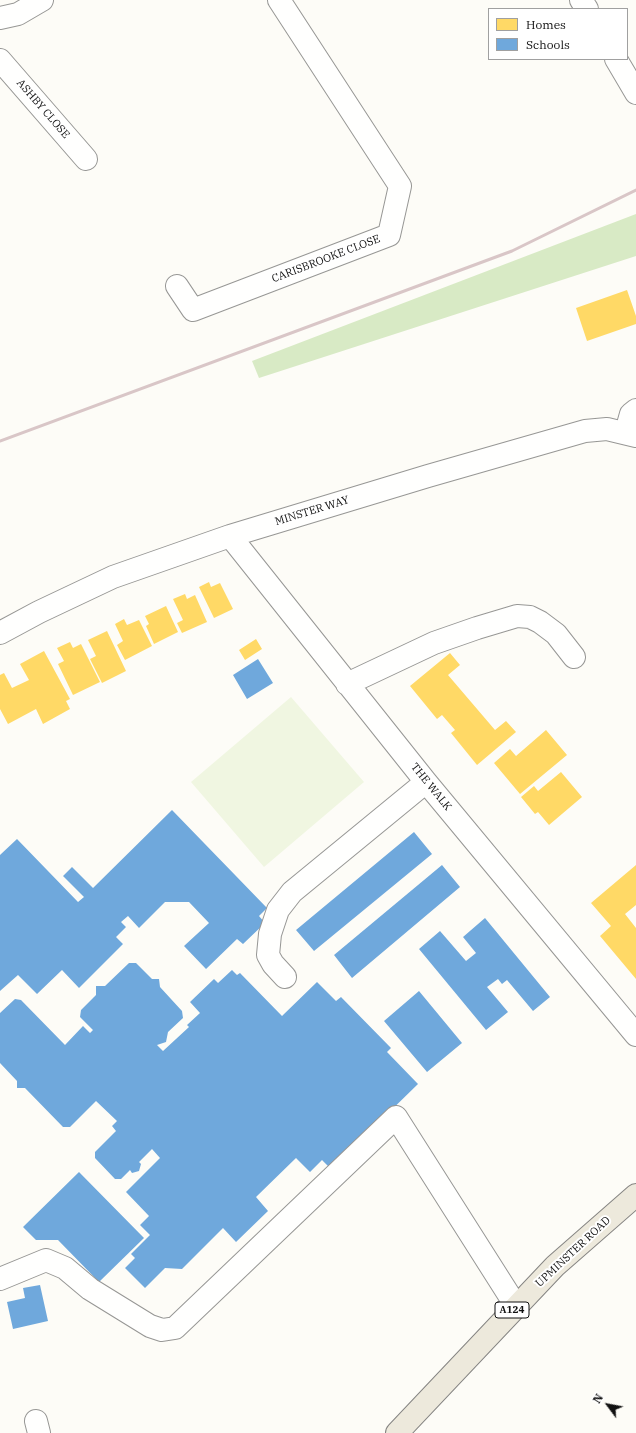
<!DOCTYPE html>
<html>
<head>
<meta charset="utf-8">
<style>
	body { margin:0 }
	#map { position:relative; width:636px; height:1433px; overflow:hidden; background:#fdfcf7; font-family:"IBM Plex Serif",serif }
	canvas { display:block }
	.legend { position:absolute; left:488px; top:8px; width:140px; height:52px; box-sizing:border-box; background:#fff; border:1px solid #a0a0a0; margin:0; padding:5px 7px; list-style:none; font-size:12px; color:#111 }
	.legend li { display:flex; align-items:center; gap:8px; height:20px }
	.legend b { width:20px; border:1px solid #a0a0a0 }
	.north { position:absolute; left:588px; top:1385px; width:40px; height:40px; -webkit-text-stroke:3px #fff; paint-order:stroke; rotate:302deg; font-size:11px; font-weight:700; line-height:16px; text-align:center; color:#111 }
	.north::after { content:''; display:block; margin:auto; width:14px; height:18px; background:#111; clip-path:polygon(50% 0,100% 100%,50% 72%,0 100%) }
</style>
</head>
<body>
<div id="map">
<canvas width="636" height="1433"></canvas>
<ul class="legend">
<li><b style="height:11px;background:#ffd966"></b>Homes</li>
<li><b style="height:11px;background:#6fa8dc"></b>Schools</li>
</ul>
<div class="north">N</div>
</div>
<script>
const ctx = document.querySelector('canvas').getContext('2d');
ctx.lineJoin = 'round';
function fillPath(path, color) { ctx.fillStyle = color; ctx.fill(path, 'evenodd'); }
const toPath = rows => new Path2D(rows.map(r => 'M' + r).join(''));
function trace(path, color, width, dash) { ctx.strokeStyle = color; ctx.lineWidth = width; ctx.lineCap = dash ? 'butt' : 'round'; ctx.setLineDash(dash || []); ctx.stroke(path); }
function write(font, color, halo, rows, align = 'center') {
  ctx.font = font + ' "IBM Plex Serif",serif'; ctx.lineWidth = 4; ctx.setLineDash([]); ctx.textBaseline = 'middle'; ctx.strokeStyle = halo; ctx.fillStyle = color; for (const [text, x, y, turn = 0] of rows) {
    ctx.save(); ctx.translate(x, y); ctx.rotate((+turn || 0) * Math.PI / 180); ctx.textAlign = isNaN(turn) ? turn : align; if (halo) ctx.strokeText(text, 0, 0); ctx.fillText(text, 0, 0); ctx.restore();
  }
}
const forest = toPath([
	[636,214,636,256,259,378,252,361]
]);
const pitch = toPath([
	[291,697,364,782,264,867,191,782]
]);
const homes = toPath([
	[627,290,636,316,636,324,587,341,576,308],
	[209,582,211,587,220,583,233,609,214,618,199,587],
	[185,594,187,599,195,595,207,622,182,633,177,623,183,620,173,599],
	[166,606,178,632,154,644,146,626,149,624,145,616],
	[124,619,127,625,139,620,152,646,125,660,117,645,123,641,115,624],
	[107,631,126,671,102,683,90,659,96,656,88,640],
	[256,639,262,649,245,660,239,650],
	[70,642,73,648,81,644,100,682,73,695,58,664,64,661,57,648],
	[44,651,70,699,66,701,70,709,43,724,36,709,8,724,0,709,0,675,4,673,12,688,29,680,20,664],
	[450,653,460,665,448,675,495,730,506,721,516,732,477,765,451,733,455,730,442,715,437,719,410,686],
	[546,730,567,755,520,794,494,763,510,749,516,756],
	[561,772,582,797,549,825,538,812,535,814,521,797,534,786,538,791],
	[636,865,636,905,625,914,636,928,636,979,600,936,611,926,591,903]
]);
const schools = toPath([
	[258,659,273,683,247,699,233,675],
	[172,810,267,908,259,916,265,923,243,944,237,939,206,969,184,946,209,923,189,902,165,902,139,928,128,916,121,922,126,927,116,937,123,944,79,988,62,970,37,994,18,975,0,991,0,855,17,839,78,902,84,897,63,876,72,867,93,888],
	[414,832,432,854,314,951,296,930],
	[442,865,460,887,352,978,334,955],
	[485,918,550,997,533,1011,507,980,502,984,498,979,487,987,508,1012,486,1030,419,949,440,931,466,961,476,953,463,937],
	[129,963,136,963,152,979,159,979,160,987,182,1011,183,1018,168,1032,166,1042,157,1045,163,1051,189,1027,187,1025,200,1013,190,1002,214,979,218,983,232,970,237,975,240,973,282,1016,317,982,336,1001,341,997,391,1048,387,1052,418,1084,331,1169,322,1160,310,1172,296,1158,256,1197,268,1211,236,1242,223,1228,182,1269,165,1268,145,1288,125,1268,135,1258,131,1254,150,1235,140,1225,149,1216,126,1192,160,1158,152,1149,139,1162,141,1164,139,1171,132,1173,130,1170,121,1179,115,1179,95,1158,95,1152,116,1131,112,1126,117,1121,96,1101,70,1127,63,1127,25,1088,17,1088,17,1081,0,1063,0,1013,15,999,21,1000,65,1045,83,1026,90,1033,93,1030,80,1017,81,1010,96,995,96,986,105,986],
	[419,991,462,1043,427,1072,384,1021],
	[79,1172,144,1238,99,1282,58,1240,36,1240,23,1227],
	[40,1285,48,1321,13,1329,7,1302,25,1298,23,1288]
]);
const minor = toPath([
	[581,0,587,9],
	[0,18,18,14,42,0],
	[616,59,636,93],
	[0,60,86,159],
	[177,286,193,310,389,235,400,186,279,0],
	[626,432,631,414,636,410],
	[230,536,426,782,636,1035],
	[0,633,39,612,113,577,230,536,428,476,585,431,607,429,636,436],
	[347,684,434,643,477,628,517,616,530,617,540,622,556,634,574,657],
	[285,977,273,964,268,955,270,934,278,910,292,892,426,782],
	[0,1279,46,1260,65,1268,90,1289,150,1326,162,1330,175,1328,396,1117,516,1306],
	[36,1421,39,1433]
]);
const major = toPath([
	[397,1433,555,1266,636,1195]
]);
const rail = toPath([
	[0,441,512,251,636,190]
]);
const shields = [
	[512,1310,34]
];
const shieldNames = [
	["A124",512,1310]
];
const streetNames = [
	["ASHBY CLOSE",43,109,49],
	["CARISBROOKE CLOSE",326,259,-21],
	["MINSTER WAY",312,511,-17],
	["THE WALK",431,787,51],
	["UPMINSTER ROAD",573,1252,-43]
];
fillPath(forest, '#d8eac5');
fillPath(pitch, '#f0f6e1');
fillPath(homes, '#ffd966');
fillPath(schools, '#6fa8dc');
trace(minor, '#979795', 24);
trace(major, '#858482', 24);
trace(minor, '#fffffe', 22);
trace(major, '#ede9dc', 22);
trace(rail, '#d9c6c7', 3);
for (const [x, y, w] of shields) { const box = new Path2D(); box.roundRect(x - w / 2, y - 8, w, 16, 3); ctx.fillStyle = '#fff'; ctx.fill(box); trace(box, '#111', 1); }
write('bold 10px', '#111', null, shieldNames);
write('11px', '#111', '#fff', streetNames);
</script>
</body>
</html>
